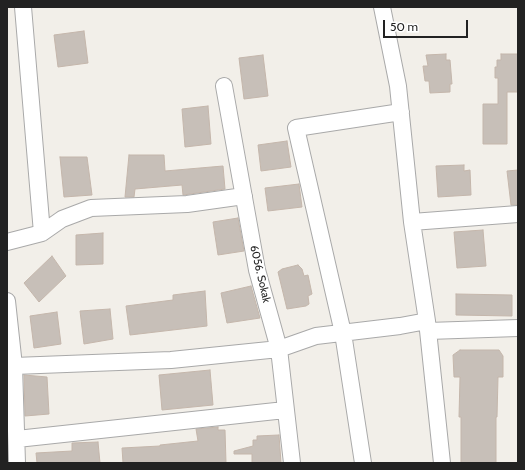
<!DOCTYPE html>
<html>
<head>
<meta charset="utf-8">
<style>
	body { margin:0 }
	#map { position:relative; width:525px; height:470px; overflow:hidden; background:#f2efe9; font-family:Cabin,sans-serif }
	canvas { display:block }
	.frame { position:absolute; inset:0; border:8px solid #222; pointer-events:none }
	.scale { position:absolute; left:383px; top:20px; width:85px; height:18px; box-sizing:border-box; border:2px solid #222; border-top:0; padding-left:5px; font-size:12px; line-height:14px; white-space:nowrap; color:#222; -webkit-text-stroke:3px #fff; paint-order:stroke }
</style>
</head>
<body>
<div id="map">
<canvas width="525" height="470"></canvas>
<div class="frame"></div>
<div class="scale">50 m</div>
</div>
<script>
const ctx = document.querySelector('canvas').getContext('2d');
ctx.lineJoin = 'round';
function fillPath(path, color) { ctx.fillStyle = color; ctx.fill(path, 'evenodd'); }
const toPath = rows => new Path2D(rows.map(r => 'M' + r).join(''));
function trace(path, color, width, dash) { ctx.strokeStyle = color; ctx.lineWidth = width; ctx.lineCap = dash ? 'butt' : 'round'; ctx.setLineDash(dash || []); ctx.stroke(path); }
function write(font, color, halo, rows, align = 'center') {
  ctx.font = font + ' Cabin,sans-serif'; ctx.lineWidth = 3.5; ctx.setLineDash([]); ctx.textBaseline = 'middle'; ctx.strokeStyle = halo; ctx.fillStyle = color; for (const [text, x, y, turn = 0] of rows) {
    ctx.save(); ctx.translate(x, y); ctx.rotate((+turn || 0) * Math.PI / 180); ctx.textAlign = isNaN(turn) ? turn : align; if (halo) ctx.strokeText(text, 0, 0); ctx.fillText(text, 0, 0); ctx.restore();
  }
}
const building = toPath([
	[84,31,88,63,58,67,54,35,84,31],
	[446,54,446,60,450,60,452,84,450,84,450,92,430,93,429,81,425,81,423,66,428,66,426,55,446,54],
	[501,54,518,54,518,92,507,92,507,144,483,144,483,104,498,104,498,78,495,78,495,67,497,67,497,60,501,60,501,54],
	[263,55,268,96,244,99,239,58,263,55],
	[208,106,211,144,185,147,182,109,208,106],
	[287,141,291,167,261,171,258,145,287,141],
	[129,155,164,155,165,171,223,166,225,189,183,195,182,185,135,189,134,197,125,197,129,155],
	[60,157,87,157,92,195,64,197,60,157],
	[464,165,464,171,470,170,471,195,438,197,436,166,464,165],
	[518,170,518,205,511,205,507,171,518,170],
	[299,184,302,207,268,211,265,188,299,184],
	[238,218,244,251,218,255,213,222,238,218],
	[483,230,486,266,457,268,454,232,483,230],
	[103,233,103,264,76,265,76,235,103,233],
	[52,256,66,276,39,302,24,283,52,256],
	[298,265,302,269,304,276,308,275,312,294,308,296,309,304,306,306,287,309,278,272,282,269,298,265],
	[251,286,260,318,227,323,221,293,251,286],
	[205,291,207,326,130,335,126,306,173,300,173,295,205,291],
	[456,294,512,295,512,316,456,315,456,294],
	[110,309,113,339,84,344,80,311,110,309],
	[57,312,61,344,34,348,30,316,57,312],
	[460,350,499,350,503,356,503,377,498,377,497,417,496,417,496,463,461,463,461,417,459,417,460,377,454,377,453,355,460,350],
	[210,370,213,405,162,410,159,375,210,370],
	[24,375,47,377,49,414,25,416,24,375],
	[218,427,218,430,225,430,226,463,123,463,122,448,160,446,160,445,198,441,196,429,218,427],
	[279,435,281,463,252,463,252,454,234,454,234,451,253,446,253,440,257,440,257,436,279,435],
	[98,442,100,463,37,463,36,453,72,451,72,443,98,442]
]);
const minor = toPath([
	[23,7,42,233],
	[382,7,398,86,412,222,427,321,442,463],
	[224,86,257,270,279,349,292,463],
	[412,222,518,214],
	[7,242,42,233,62,219,91,208,187,204,244,196],
	[7,301,14,366,17,463],
	[428,331,518,328],
	[14,366,171,360,279,349,316,336,400,326,427,321],
	[17,439,285,410],
	[363,463,343,333,296,128,401,112]
]);
const streetNames = [
	["6056. Sokak",260,274,77]
];
fillPath(building, '#c7bfb8');
trace(building, '#c4b6ab', 1);
trace(minor, '#a9a9a9', 18);
trace(minor, '#fff', 16);
write('11px', '#222', '#fff', streetNames);
</script>
</body>
</html>
